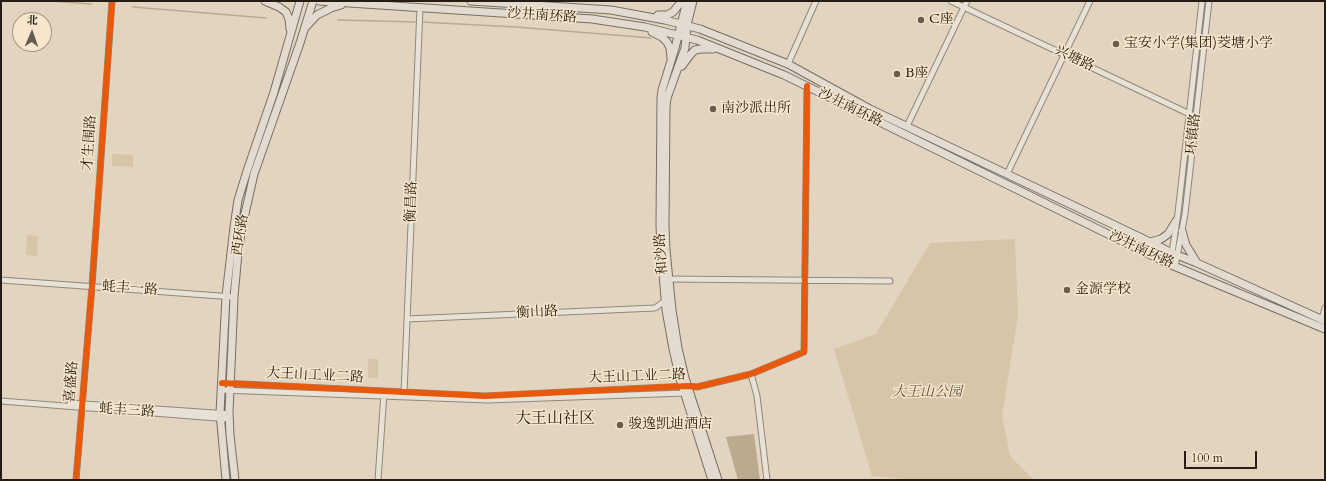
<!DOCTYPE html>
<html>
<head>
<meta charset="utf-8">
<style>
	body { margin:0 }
	#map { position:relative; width:1326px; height:481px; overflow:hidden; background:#e2d4bf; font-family:Cardo,"Noto Serif SC",serif }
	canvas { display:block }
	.frame { position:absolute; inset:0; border:2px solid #251d13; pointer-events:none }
	.north { position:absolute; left:12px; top:12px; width:40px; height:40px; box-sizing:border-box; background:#f6e6cc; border:1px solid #a29682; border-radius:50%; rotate:2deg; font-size:11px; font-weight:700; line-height:16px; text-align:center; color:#251d13 }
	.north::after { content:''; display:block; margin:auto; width:14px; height:18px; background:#675d4f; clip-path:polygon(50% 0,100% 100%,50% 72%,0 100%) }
	.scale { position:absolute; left:1184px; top:451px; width:73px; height:18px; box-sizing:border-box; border:2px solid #251d13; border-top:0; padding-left:5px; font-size:12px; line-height:14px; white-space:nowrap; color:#251d13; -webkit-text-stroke:3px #f6e6cc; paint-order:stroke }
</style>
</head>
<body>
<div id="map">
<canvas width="1326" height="481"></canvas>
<div class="frame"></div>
<div class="north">北</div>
<div class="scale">100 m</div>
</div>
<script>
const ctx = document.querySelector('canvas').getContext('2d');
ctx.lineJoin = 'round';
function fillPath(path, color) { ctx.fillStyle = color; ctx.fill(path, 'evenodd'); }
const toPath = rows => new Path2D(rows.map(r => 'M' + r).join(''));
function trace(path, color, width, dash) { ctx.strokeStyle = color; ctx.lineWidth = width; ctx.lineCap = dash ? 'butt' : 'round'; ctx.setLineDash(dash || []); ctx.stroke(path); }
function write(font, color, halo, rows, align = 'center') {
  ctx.font = font + ' Cardo,"Noto Serif SC",serif'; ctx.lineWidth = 3; ctx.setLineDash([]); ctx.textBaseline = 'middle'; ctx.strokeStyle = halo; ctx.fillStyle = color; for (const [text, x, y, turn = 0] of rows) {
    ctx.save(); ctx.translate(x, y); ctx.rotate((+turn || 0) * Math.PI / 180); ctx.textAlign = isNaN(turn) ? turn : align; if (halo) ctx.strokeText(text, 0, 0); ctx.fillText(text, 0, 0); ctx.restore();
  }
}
const green = toPath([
	[112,154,133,155,133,167,112,166],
	[27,235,38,236,37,256,26,255],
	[1015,239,1018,315,1002,415,1010,456,1034,480,916,480,872,476,834,349,876,334,930,243],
	[368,359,378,359,378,378,368,378]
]);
const water = toPath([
	[754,434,760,480,738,480,726,437]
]);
const stream = toPath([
	[50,1,91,4],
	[133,7,266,18],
	[338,20,417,22],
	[421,22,516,27,651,38]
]);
const minor = toPath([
	[951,1,1196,117],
	[788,64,816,1],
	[907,126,967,1],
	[1007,174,1090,1],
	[1169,264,1172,253,1178,213,1202,1],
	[1175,267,1185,214,1209,1],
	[666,279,890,281],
	[1,280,234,297],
	[407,319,655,308,665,301],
	[1322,319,1325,308],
	[751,374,757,396,767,480],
	[222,383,485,396,688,386,697,387,751,374,804,352,807,86],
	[221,390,488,400,686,393],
	[404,393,420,8],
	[1,401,229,419],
	[70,403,229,414],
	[76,480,92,286,112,1],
	[378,480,384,393]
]);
const major = toPath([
	[265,1,279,7,286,12,289,19,290,29],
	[319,1,592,19,645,27,697,40,784,75,1169,264,1325,329],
	[471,1,611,10,665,20,700,29,788,64,870,109,1150,242,1172,253,1197,263,1325,321],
	[687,1,675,48,662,90,661,98,660,225,661,250,666,310,673,349,680,379,712,480],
	[693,1,687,25,685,48,667,98,666,107,665,225,666,250,672,310,678,348,685,378,718,480],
	[658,15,667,15,673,12,682,1],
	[305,28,317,15,331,8,341,5],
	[652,32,662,37,667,42,670,48,671,58],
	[682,66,690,55,695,50,701,49,713,49],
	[1182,231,1186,245,1197,263],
	[1150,242,1161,239,1168,234,1176,221],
	[226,480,220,413,226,296,234,227,238,200,247,171,274,92,300,1],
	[235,480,230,435,229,412,234,297,238,253,242,227,254,174,300,43,313,1]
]);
const cycleway = toPath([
	[222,383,485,396,688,386,697,387,751,374,804,352,807,86],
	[76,480,92,286,112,1]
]);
const markers = [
	[921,20,4,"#675d4f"],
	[1116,44,4,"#675d4f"],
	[897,74,4,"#675d4f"],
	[713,109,4,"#675d4f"],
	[1067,290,4,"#675d4f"],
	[620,425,4,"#675d4f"]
];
const streetNames = [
	["沙井南环路",542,16,4],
	["兴塘路",1074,59,25],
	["沙井南环路",850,108,26],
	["环镇路",1194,134,-84],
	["才生围路",90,143,-86],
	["衡昌路",412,202,-88],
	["西环路",241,235,-81],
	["沙井南环路",1141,250,25],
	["和沙路",662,254,-94],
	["蚝丰一路",130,289,4],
	["衡山路",537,313,-3],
	["大王山工业二路",315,376,3],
	["大王山工业二路",637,377,-2],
	["喜盛路",72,382,-85],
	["蚝丰三路",127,411,4]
];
const poiNames = [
	["C座",929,20],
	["宝安小学(集团)茭塘小学",1124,44],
	["B座",905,74],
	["南沙派出所",721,109],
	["金源学校",1075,290],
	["骏逸凯迪酒店",628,425]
];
const parkNames = [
	["大王山公园",927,393]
];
const quarterNames = [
	["大王山社区",555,419]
];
fillPath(green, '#d7c5a8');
fillPath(water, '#bcaa8f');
trace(stream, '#bcaa8f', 1.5);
trace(minor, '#91887b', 7);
trace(major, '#776f64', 9);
trace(minor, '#e7e1d6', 5);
trace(major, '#e3dbcf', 7);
trace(cycleway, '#e8590c', 6);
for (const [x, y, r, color] of markers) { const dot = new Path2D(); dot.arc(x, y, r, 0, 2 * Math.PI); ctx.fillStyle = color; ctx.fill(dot); trace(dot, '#f6e6cc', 1.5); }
write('14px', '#251d13', '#f6e6cc', streetNames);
write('14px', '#251d13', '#f6e6cc', poiNames, 'left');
write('italic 14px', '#584c3a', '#f6e6cc', parkNames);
write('16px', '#251d13', '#f6e6cc', quarterNames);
</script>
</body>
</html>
